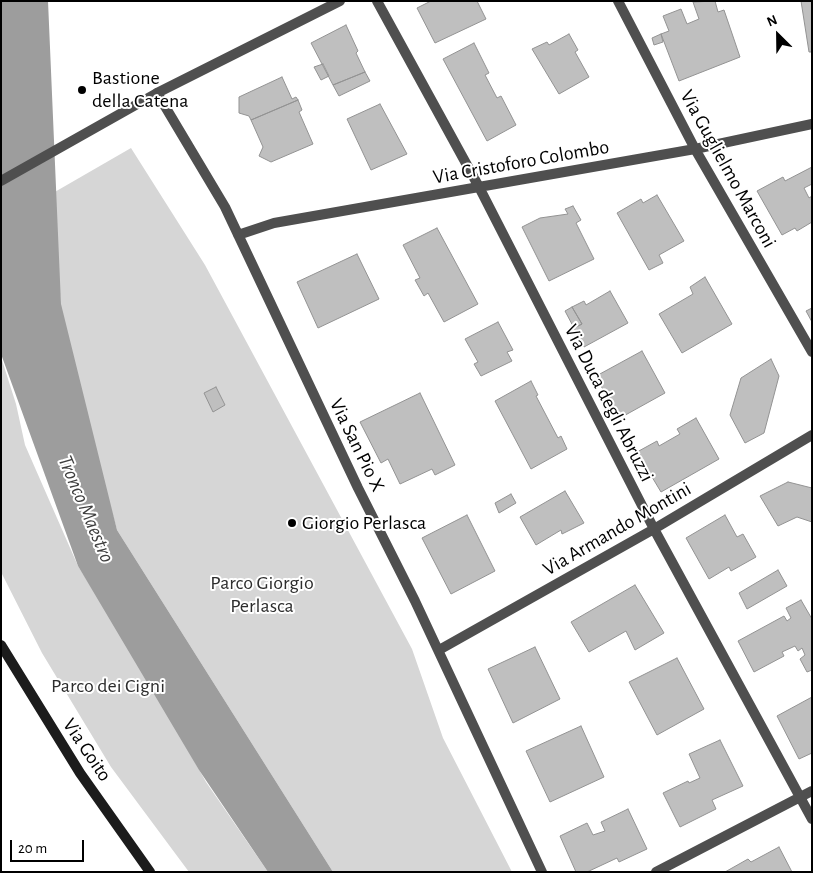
<!DOCTYPE html>
<html>
<head>
<meta charset="utf-8">
<style>
	body { margin:0 }
	#map { position:relative; width:813px; height:873px; overflow:hidden; background:#fff; font-family:"Alegreya Sans",sans-serif }
	canvas { display:block }
	.frame { position:absolute; inset:0; border:2px solid #000; pointer-events:none }
	.north { position:absolute; left:753px; top:10px; width:50px; height:50px; -webkit-text-stroke:4px #fff; paint-order:stroke; rotate:337deg; font-size:14px; font-weight:700; line-height:20px; text-align:center; color:#000 }
	.north::after { content:''; display:block; margin:auto; width:18px; height:22px; background:#000; clip-path:polygon(50% 0,100% 100%,50% 72%,0 100%) }
	.scale { position:absolute; left:10px; top:840px; width:74px; height:22px; box-sizing:border-box; border:2px solid #000; border-top:0; padding-left:6px; font-size:15px; line-height:18px; white-space:nowrap; color:#000; -webkit-text-stroke:4px #fff; paint-order:stroke }
</style>
</head>
<body>
<div id="map">
<canvas width="813" height="873"></canvas>
<div class="frame"></div>
<div class="north">N</div>
<div class="scale">20 m</div>
</div>
<script>
const ctx = document.querySelector('canvas').getContext('2d');
ctx.lineJoin = 'round';
function fillPath(path, color) { ctx.fillStyle = color; ctx.fill(path, 'evenodd'); }
const toPath = rows => new Path2D(rows.map(r => 'M' + r).join(''));
function trace(path, color, width, dash) { ctx.strokeStyle = color; ctx.lineWidth = width; ctx.lineCap = dash ? 'butt' : 'round'; ctx.setLineDash(dash || []); ctx.stroke(path); }
function write(font, color, halo, rows, align = 'center') {
  ctx.font = font + ' "Alegreya Sans",sans-serif'; ctx.lineWidth = 4; ctx.setLineDash([]); ctx.textBaseline = 'middle'; ctx.strokeStyle = halo; ctx.fillStyle = color; for (const [text, x, y, turn = 0] of rows) {
    ctx.save(); ctx.translate(x, y); ctx.rotate((+turn || 0) * Math.PI / 180); ctx.textAlign = isNaN(turn) ? turn : align; if (halo) ctx.strokeText(text, 0, 0); ctx.fillText(text, 0, 0); ctx.restore();
  }
}
const green = toPath([
	[131,148,205,265,412,649,443,738,512,872,333,872,117,530,63,336,53,193],
	[1,357,16,404,25,445,78,566,145,673,206,782,268,872,189,872,111,767,42,653,1,572]
]);
const water = toPath([
	[1,1,48,1,61,304,117,530,333,872,268,872,199,770,78,566,1,354]
]);
const building = toPath([
	[431,1,477,1,486,19,435,43,417,8,431,1],
	[715,1,718,12,724,10,740,57,679,81,661,34,669,31,663,16,681,9,687,24,699,19,693,2,715,1],
	[801,1,812,1,812,52,809,52,801,1],
	[346,25,358,51,356,53,365,72,333,85,311,43,346,25],
	[569,34,578,50,575,52,589,77,559,94,532,49,547,42,549,45,569,34],
	[661,34,663,42,654,45,652,38,661,34],
	[474,43,489,73,485,75,497,98,501,96,516,125,487,141,443,59,474,43],
	[323,64,329,76,321,80,314,67,323,64],
	[365,72,370,81,339,96,333,85,365,72],
	[282,77,292,99,296,97,298,100,251,120,249,116,239,113,239,97,282,77],
	[298,100,302,110,299,112,313,144,271,162,259,156,263,147,251,120,298,100],
	[380,104,407,154,371,170,347,119,380,104],
	[812,167,812,184,804,188,809,198,812,196,812,222,797,231,795,228,782,235,757,191,783,177,785,181,812,167],
	[657,195,684,241,659,255,663,263,649,270,617,213,641,199,643,203,657,195],
	[573,206,581,220,576,223,594,259,549,281,522,227,540,218,568,214,565,209,573,206],
	[437,228,478,304,444,322,428,293,424,296,415,280,420,278,403,245,437,228],
	[357,254,379,299,318,328,297,282,357,254],
	[705,277,732,324,682,353,659,314,693,294,690,287,705,277],
	[610,291,628,323,584,347,574,328,582,324,572,307,584,301,586,305,610,291],
	[572,307,582,324,574,328,565,311,572,307],
	[812,308,812,322,806,311,812,308],
	[498,322,513,350,507,352,512,361,481,376,474,364,478,362,465,339,498,322],
	[642,351,665,393,620,418,601,386,603,384,598,375,642,351],
	[771,359,779,376,764,433,745,443,730,415,741,378,771,359],
	[531,381,538,395,536,396,558,438,561,436,567,449,531,469,495,401,531,381],
	[216,387,225,405,213,412,204,393,216,387],
	[420,393,455,465,435,475,432,469,400,484,388,459,381,463,360,422,420,393],
	[696,418,719,459,661,492,637,452,657,441,659,446,680,434,677,429,696,418],
	[788,482,812,488,812,522,797,517,778,526,760,496,788,482],
	[565,491,584,523,562,534,561,530,536,545,520,517,565,491],
	[511,494,516,503,499,513,495,503,511,494],
	[467,515,495,571,451,594,422,538,467,515],
	[725,515,737,537,743,534,756,557,731,571,729,567,709,579,686,538,725,515],
	[778,570,787,586,747,609,739,593,778,570],
	[635,585,664,633,635,650,626,631,589,652,571,622,635,585],
	[801,600,812,619,812,670,807,672,800,659,805,655,802,648,798,651,795,646,782,652,784,656,754,672,738,641,784,616,787,621,791,618,786,608,801,600],
	[535,647,560,699,513,723,488,669,535,647],
	[677,658,704,709,657,735,629,682,677,658],
	[812,697,812,753,799,759,777,716,812,697],
	[581,726,604,777,550,802,526,751,581,726],
	[720,740,743,786,712,800,716,809,680,827,663,793,688,781,689,783,700,778,689,754,720,740],
	[628,809,647,849,619,862,617,858,587,872,576,872,560,836,587,823,593,835,605,831,601,822,628,809],
	[779,847,792,872,725,872,748,859,751,862,779,847]
]);
const minor = toPath([
	[377,1,479,187,654,529,812,819],
	[618,1,695,149,812,352],
	[157,93,225,207,358,488,415,601,542,872],
	[238,235,274,223,695,149,812,124],
	[439,650,654,529,812,435],
	[656,872,812,791]
]);
const tertiary = toPath([
	[1,181,157,93,340,1]
]);
const secondary = toPath([
	[1,645,80,773,150,872]
]);
const markers = [
	[82,90,5,"#000"],
	[292,523,5,"#000"]
];
const poiNames = [
	["Bastione",92,78],
	["della Catena",92,101],
	["Giorgio Perlasca",302,523]
];
const streetNames = [
	["Via Cristoforo Colombo",521,162,-10],
	["Via Guglielmo Marconi",728,169,61],
	["Via Duca degli Abruzzi",609,403,63],
	["Via San Pio X",357,445,64],
	["Via Armando Montini",617,529,-30],
	["Via Goito",87,750,56]
];
const parkNames = [
	["Parco Giorgio",262,583],
	["Perlasca",262,606],
	["Parco dei Cigni",108,686]
];
const waterNames = [
	["Tronco Maestro",86,509,67]
];
fillPath(green, '#d6d6d6');
fillPath(water, '#9d9d9d');
fillPath(building, '#bfbfbf');
trace(building, '#939393', 1);
trace(minor, '#4f4f4f', 10);
trace(tertiary, '#4f4f4f', 10);
trace(secondary, '#1c1c1c', 10);
for (const [x, y, r, color] of markers) { const dot = new Path2D(); dot.arc(x, y, r, 0, 2 * Math.PI); ctx.fillStyle = color; ctx.fill(dot); trace(dot, '#fff', 2); }
write('20px', '#000', '#fff', poiNames, 'left');
write('20px', '#000', '#fff', streetNames);
write('20px', '#2d2d2d', '#fff', parkNames);
write('italic 21px', '#3e3e3e', '#fff', waterNames);
</script>
</body>
</html>
